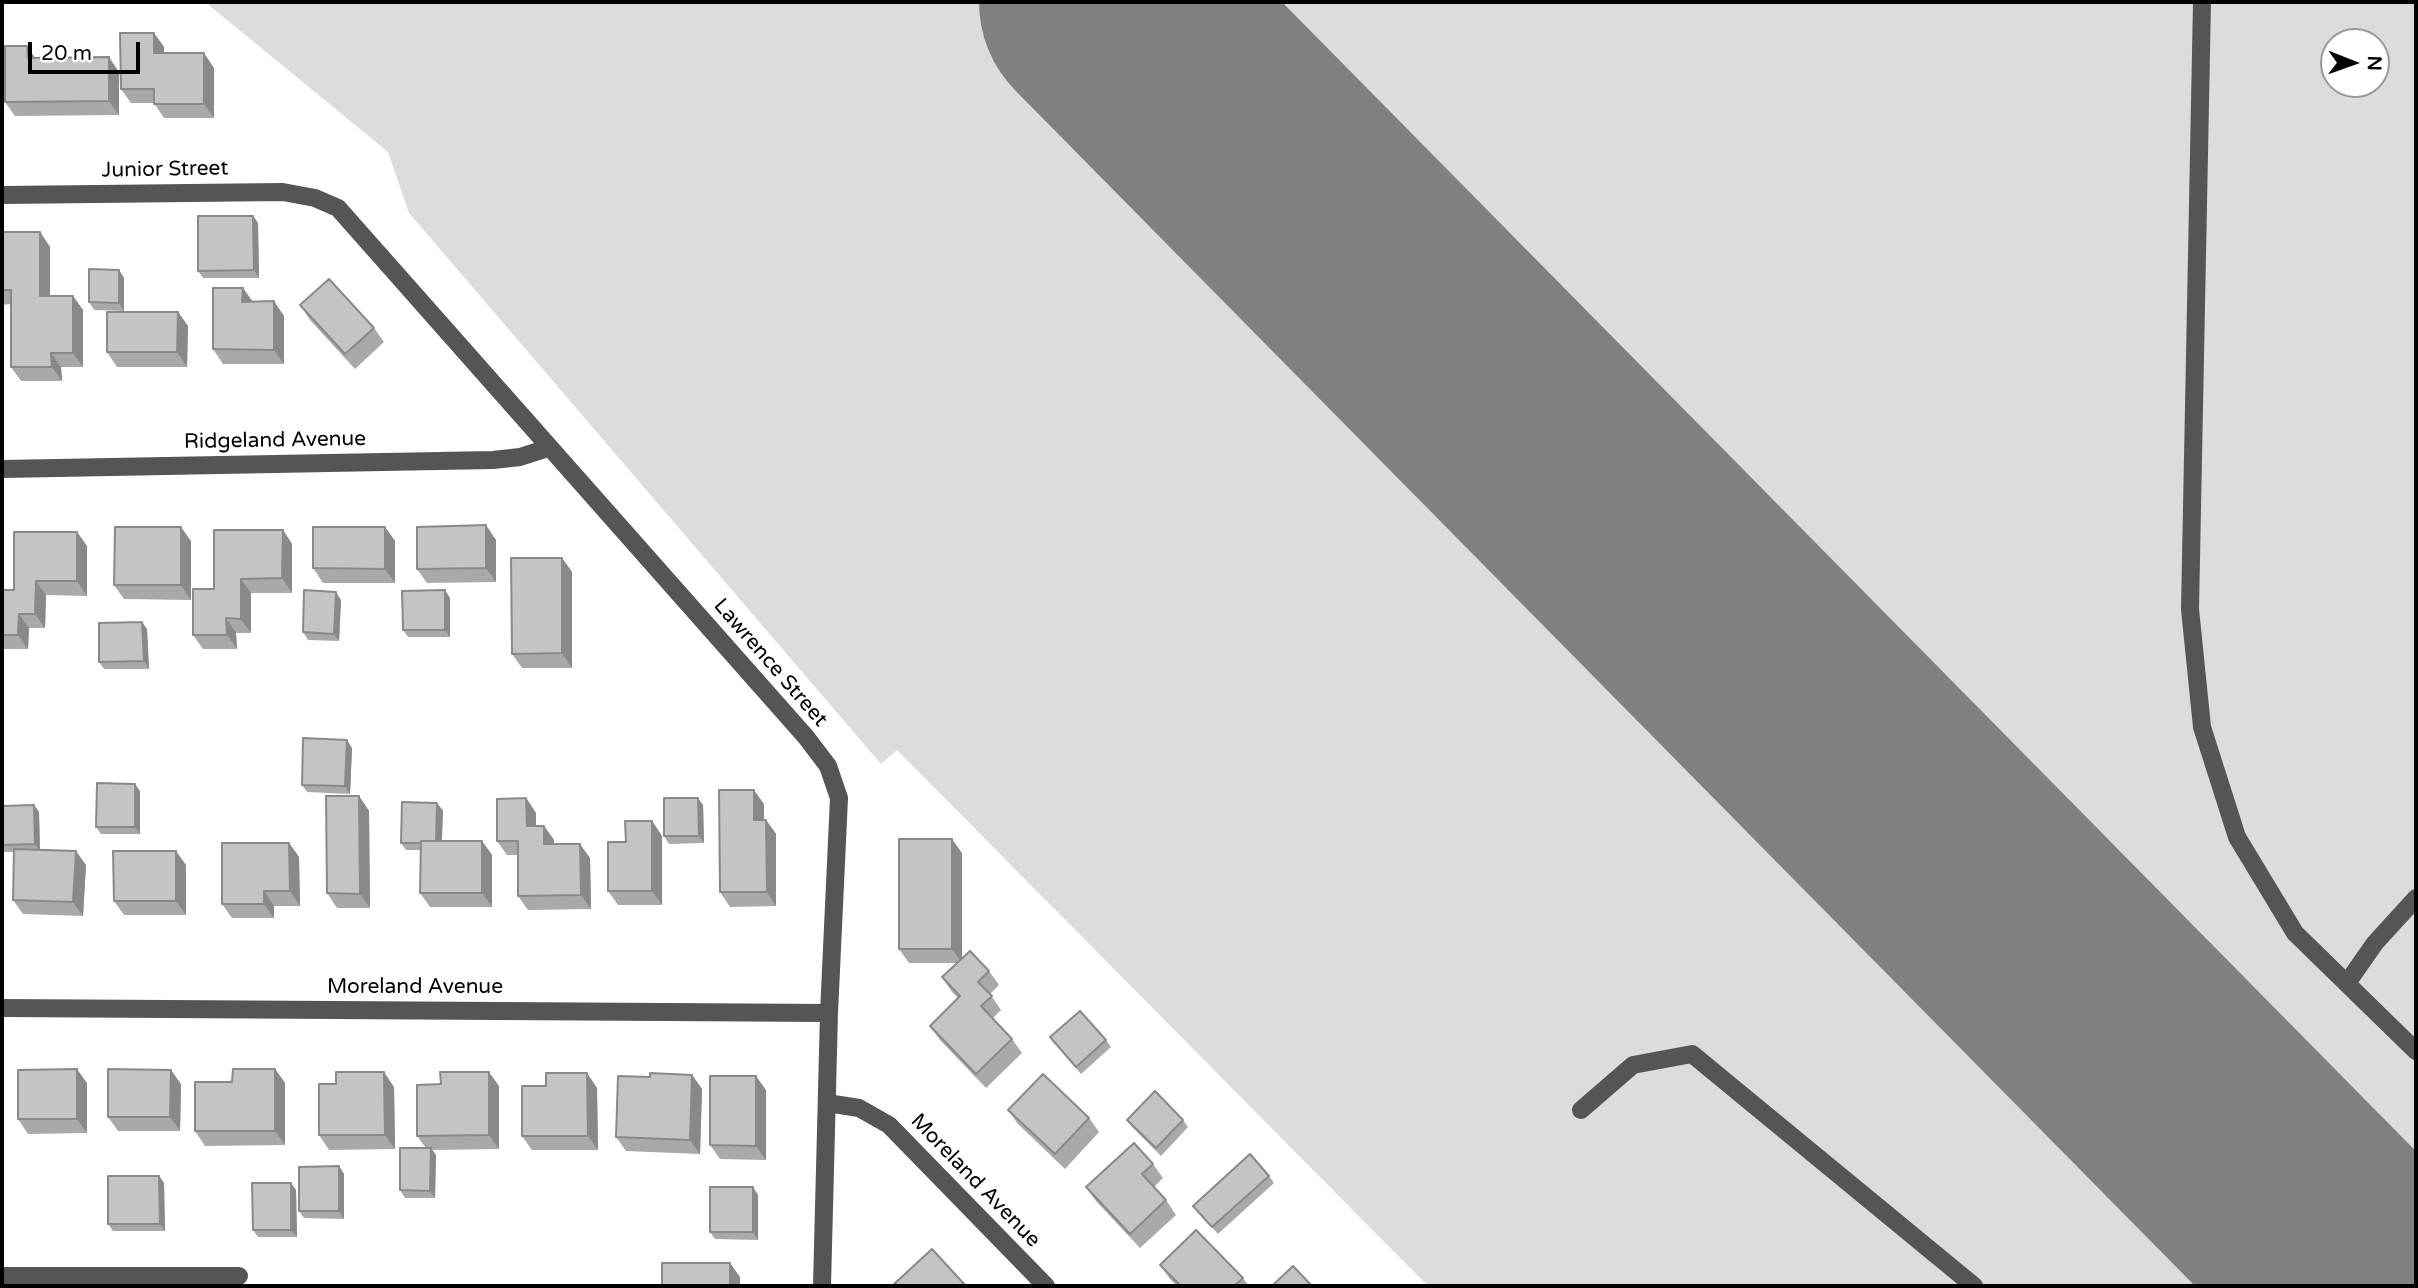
<!DOCTYPE html>
<html>
<head>
<meta charset="utf-8">
<style>
	body { margin:0 }
	#map { position:relative; width:2418px; height:1288px; overflow:hidden; background:#fff; font-family:"Varela Round",sans-serif }
	canvas { display:block }
	.frame { position:absolute; inset:0; border:4px solid #000; pointer-events:none }
	.north { position:absolute; left:2320px; top:28px; width:70px; height:70px; box-sizing:border-box; background:#fff; border:2px solid #999; border-radius:50%; rotate:91deg; font-size:19px; font-weight:700; line-height:28px; text-align:center; color:#000 }
	.north::after { content:''; display:block; margin:auto; width:24px; height:32px; background:#000; clip-path:polygon(50% 0,100% 100%,50% 72%,0 100%) }
	.scale { position:absolute; left:28px; top:42px; width:112px; height:32px; box-sizing:border-box; border:4px solid #000; border-top:0; padding-left:9px; font-size:21px; line-height:24px; white-space:nowrap; color:#000; -webkit-text-stroke:5px #fff; paint-order:stroke }
</style>
</head>
<body>
<div id="map">
<canvas width="2418" height="1288"></canvas>
<div class="frame"></div>
<div class="north">N</div>
<div class="scale">20 m</div>
</div>
<script>
const ctx = document.querySelector('canvas').getContext('2d');
ctx.lineJoin = 'round';
function fillPath(path, color) { ctx.fillStyle = color; ctx.fill(path, 'evenodd'); }
const toPath = rows => new Path2D(rows.map(r => 'M' + r).join(''));
function trace(path, color, width, dash) { ctx.strokeStyle = color; ctx.lineWidth = width; ctx.lineCap = dash ? 'butt' : 'round'; ctx.setLineDash(dash || []); ctx.stroke(path); }
function write(font, color, halo, rows, align = 'center') {
  ctx.font = font + ' "Varela Round",sans-serif'; ctx.lineWidth = 5; ctx.setLineDash([]); ctx.textBaseline = 'middle'; ctx.strokeStyle = halo; ctx.fillStyle = color; for (const [text, x, y, turn = 0] of rows) {
    ctx.save(); ctx.translate(x, y); ctx.rotate((+turn || 0) * Math.PI / 180); ctx.textAlign = isNaN(turn) ? turn : align; if (halo) ctx.strokeText(text, 0, 0); ctx.fillText(text, 0, 0); ctx.restore();
  }
}
const green = toPath([
	[205,2,978,2,2248,1286,1428,1286,897,750,881,764,409,213,388,152],
	[1208,2,2416,2,2416,1235],
	[2334,42,2376,42,2376,84,2334,84]
]);
const runway = toPath([
	[1105,2,2372,1286]
]);
const minor = toPath([
	[2202,2,2190,609,2202,727,2237,837,2295,933,2416,1051],
	[2,195,283,192,315,198,338,208,806,737,828,766,839,798,829,1013,822,1286],
	[2,469,493,460,520,457,548,448],
	[2347,983,2375,943,2416,898],
	[2,1008,829,1013],
	[827,1103,859,1108,889,1125,1046,1286],
	[1581,1110,1633,1065,1692,1054,1974,1286],
	[2,1276,239,1276]
]);
const wall = toPath([
	[154,33,164,47,164,53,214,68,214,118,164,118,154,103,131,103,121,89],
	[27,46,35,58,119,72,119,115,15,116,5,102],
	[253,216,258,223,259,278,203,278,198,271],
	[2,232,40,232,50,247,50,296,73,296,83,310,83,367,61,367,62,381,21,381,11,367,11,304,2,305],
	[119,270,124,278,124,311,94,310,89,302],
	[243,288,252,302,284,316,284,364,223,364,213,349],
	[300,305,374,328,384,342,355,369,310,320],
	[178,312,188,326,187,367,117,367,107,352],
	[385,527,395,541,395,583,323,583,313,568],
	[283,530,292,544,292,593,251,593,251,633,236,633,237,649,203,649,193,635,214,589],
	[77,532,87,546,87,596,46,595,45,628,29,628,28,649,2,649,2,590,14,590],
	[496,540,496,582,427,583,417,569],
	[191,541,191,600,124,599,114,585],
	[562,558,572,572,572,668,522,668,512,654],
	[450,598,450,637,408,637,403,630],
	[341,600,339,641,308,640,303,632],
	[147,629,149,669,104,669,99,662],
	[352,748,350,794,307,792,302,785],
	[140,791,140,834,101,834,96,827],
	[359,796,369,811,370,908,337,908,327,893],
	[526,798,536,813,536,826,544,826,554,840,554,844,590,858,591,909,528,910,518,896,518,855,507,855,497,841],
	[437,803,443,811,442,841,482,841,492,855,492,907,430,907,420,893,421,850,406,850,401,843],
	[764,804,764,820,766,820,776,834,776,906,730,907,720,892],
	[34,805,39,812,40,850,86,865,83,916,23,914,13,900,14,852,2,852,2,806],
	[703,805,704,843,669,844,664,836],
	[652,821,662,836,662,905,618,905,608,891,626,842],
	[289,843,299,857,300,906,274,906,274,918,232,918,222,904],
	[962,853,962,958,989,971,999,985,990,994,1001,1010,993,1018,1012,1039,1022,1053,986,1088,940,1040,930,1026,958,998,952,992,942,977,957,963,909,963,899,949],
	[186,865,186,915,124,915,114,901],
	[1050,1037,1106,1040,1111,1047,1081,1074],
	[275,1069,285,1083,285,1145,205,1146,195,1131,232,1082],
	[587,1073,597,1088,598,1150,532,1150,522,1136,546,1086],
	[692,1075,702,1089,700,1154,626,1151,616,1137,650,1077],
	[87,1083,87,1133,28,1134,18,1119],
	[181,1084,180,1131,118,1131,108,1117],
	[499,1086,499,1149,432,1150,436,1155,435,1198,405,1198,400,1190,426,1148,417,1136],
	[394,1087,395,1149,329,1150,319,1135],
	[766,1090,766,1160,720,1159,710,1145],
	[1008,1110,1089,1118,1099,1132,1065,1169,1018,1124],
	[1127,1120,1183,1120,1188,1127,1161,1156,1132,1127],
	[1153,1164,1163,1178,1154,1187,1166,1200,1176,1215,1140,1248,1096,1201,1086,1187],
	[339,1166,344,1174,344,1219,304,1218,299,1211],
	[159,1176,164,1183,165,1231,113,1231,108,1224],
	[1269,1176,1274,1183,1218,1234,1193,1206],
	[296,1190,297,1237,258,1237,253,1230],
	[758,1195,758,1240,715,1239,710,1232],
	[1160,1265,1243,1278,1249,1286,1177,1286,1170,1279]
]);
const shadedWall = toPath([
	[154,33,164,47,164,68,154,53],
	[27,46,37,61,28,58],
	[204,53,214,68,214,118,204,104],
	[109,57,119,72,119,115,109,101],
	[253,216,258,223,259,278,254,270],
	[40,232,50,247,50,310,40,296],
	[119,270,124,278,124,311,119,303],
	[243,288,253,302,242,302],
	[73,296,83,310,83,367,73,353],
	[274,301,284,316,284,364,274,350],
	[178,312,188,326,187,367,177,352],
	[51,353,61,367,62,381,52,367],
	[486,525,496,540,496,582,486,568],
	[181,527,191,541,191,600,181,585],
	[385,527,395,541,395,583,385,569],
	[283,530,292,544,292,593,282,578],
	[77,532,87,546,87,596,77,581],
	[562,558,572,572,572,668,562,653],
	[241,579,251,593,251,633,241,619],
	[36,581,46,595,45,628,35,614],
	[445,590,450,598,450,637,445,630],
	[336,592,341,600,339,641,334,634],
	[19,614,29,628,28,649,18,635],
	[226,618,236,633,237,649,227,635],
	[142,622,147,629,149,669,144,661],
	[347,740,352,748,350,794,345,786],
	[135,784,140,791,140,834,135,827],
	[754,790,764,804,764,834,754,820],
	[359,796,369,811,370,908,360,894],
	[526,798,536,813,536,841,527,826],
	[698,798,703,805,704,843,699,836],
	[437,803,443,811,441,851,436,844],
	[34,805,39,812,40,852,35,844],
	[766,820,776,834,776,906,767,892],
	[652,821,662,836,662,905,652,891],
	[544,826,554,840,554,859,544,844],
	[952,839,962,853,962,963,952,949],
	[482,841,492,855,492,907,482,893],
	[289,843,299,857,300,906,290,891],
	[580,844,590,858,591,909,581,895],
	[76,851,86,865,83,916,73,902],
	[176,851,186,865,186,915,176,901],
	[264,891,274,906,274,918,264,904],
	[77,1069,87,1083,87,1133,77,1119],
	[275,1069,285,1083,285,1145,275,1131],
	[171,1070,181,1084,180,1131,170,1117],
	[384,1072,394,1087,395,1149,385,1135],
	[489,1072,499,1086,499,1149,489,1135],
	[587,1073,597,1088,598,1150,588,1136],
	[692,1075,702,1089,700,1154,690,1140],
	[756,1076,766,1090,766,1160,756,1146],
	[431,1148,436,1155,435,1198,430,1191],
	[339,1166,344,1174,344,1219,339,1211],
	[159,1176,164,1183,165,1231,160,1224],
	[291,1183,296,1190,297,1237,291,1230],
	[753,1187,758,1195,758,1240,753,1232],
	[730,1263,740,1277,740,1286,730,1286]
]);
const building = toPath([
	[120,33,154,33,154,53,204,53,204,104,154,104,154,89,121,89,120,33],
	[5,46,27,46,28,58,109,57,109,101,5,102,5,46],
	[198,216,253,216,254,270,198,271,198,216],
	[2,232,40,232,40,296,73,296,73,353,51,353,52,367,11,367,11,290,2,290,2,232],
	[89,269,119,270,119,303,89,302,89,269],
	[329,279,374,328,345,354,300,305,329,279],
	[213,288,243,288,242,302,274,301,274,350,213,349,213,288],
	[107,312,178,312,177,352,107,352,107,312],
	[486,525,486,568,417,569,417,527,486,525],
	[115,527,181,527,181,585,114,585,115,527],
	[313,527,385,527,385,569,313,568,313,527],
	[214,530,283,530,282,578,241,579,241,619,226,618,227,635,193,635,193,589,214,589,214,530],
	[14,532,77,532,77,581,36,581,35,614,19,614,18,635,2,635,2,590,14,590,14,532],
	[511,558,562,558,562,653,512,654,511,558],
	[304,590,336,592,334,634,303,632,304,590],
	[445,590,445,630,403,630,402,591,445,590],
	[142,622,144,661,99,662,99,623,142,622],
	[303,738,347,740,345,786,302,785,303,738],
	[97,783,135,784,135,827,96,827,97,783],
	[719,790,754,790,754,820,766,820,767,892,720,892,719,790],
	[326,796,359,796,360,894,327,893,326,796],
	[526,798,527,826,544,826,544,844,580,844,581,895,518,896,518,841,497,841,497,799,526,798],
	[664,798,698,798,699,836,664,836,664,798],
	[402,802,437,803,436,841,421,841,421,843,401,843,402,802],
	[34,805,35,844,2,845,2,806,34,805],
	[625,821,652,821,652,891,608,891,608,842,626,842,625,821],
	[899,839,952,839,952,949,899,949,899,839],
	[421,841,482,841,482,893,420,893,421,841],
	[222,843,289,843,290,891,264,891,264,904,222,904,222,843],
	[14,849,76,851,73,902,13,900,14,849],
	[113,851,176,851,176,901,114,901,113,851],
	[970,951,989,971,978,982,992,996,981,1006,1012,1039,976,1074,930,1026,960,996,942,977,970,951],
	[1080,1011,1106,1040,1076,1067,1050,1037,1080,1011],
	[77,1069,77,1119,18,1119,18,1070,77,1069],
	[108,1069,171,1070,170,1117,108,1117,108,1069],
	[233,1069,275,1069,275,1131,195,1131,195,1082,232,1082,233,1069],
	[336,1072,384,1072,385,1135,319,1135,319,1084,336,1084,336,1072],
	[440,1072,489,1072,489,1135,417,1136,417,1085,441,1084,440,1072],
	[546,1073,587,1073,588,1136,522,1136,522,1086,546,1086,546,1073],
	[650,1073,692,1075,690,1140,616,1137,618,1076,650,1077,650,1073],
	[1043,1074,1089,1118,1055,1154,1008,1110,1043,1074],
	[710,1076,756,1076,756,1146,710,1145,710,1076],
	[1155,1091,1183,1120,1156,1148,1127,1120,1155,1091],
	[1134,1143,1153,1164,1142,1174,1166,1200,1130,1234,1086,1187,1134,1143],
	[400,1148,431,1148,430,1191,400,1190,400,1148],
	[1250,1154,1269,1176,1212,1227,1193,1206,1250,1154],
	[339,1166,339,1211,299,1211,299,1167,339,1166],
	[108,1176,159,1176,160,1224,108,1224,108,1176],
	[252,1183,291,1183,291,1230,253,1230,252,1183],
	[710,1187,753,1187,753,1232,710,1232,710,1187],
	[1196,1230,1243,1278,1234,1286,1181,1286,1160,1265,1196,1230],
	[932,1249,966,1286,895,1286,893,1285,932,1249],
	[662,1263,730,1263,730,1286,662,1286,662,1263],
	[1293,1266,1312,1286,1272,1286,1293,1266]
]);
const streetNames = [
	["Junior Street",165,170,-1],
	["Ridgeland Avenue",275,441,-1],
	["Lawrence Street",770,663,49],
	["Moreland Avenue",415,987],
	["Moreland Avenue",975,1181,46]
];
fillPath(green, '#dcdcdc');
trace(runway, '#808080', 252);
trace(minor, '#555', 18);
fillPath(wall, '#a9a9a9');
fillPath(shadedWall, '#898989');
fillPath(building, '#c4c4c4');
trace(building, '#898989', 2);
write('21px', '#000', '#fff', streetNames);
</script>
</body>
</html>
